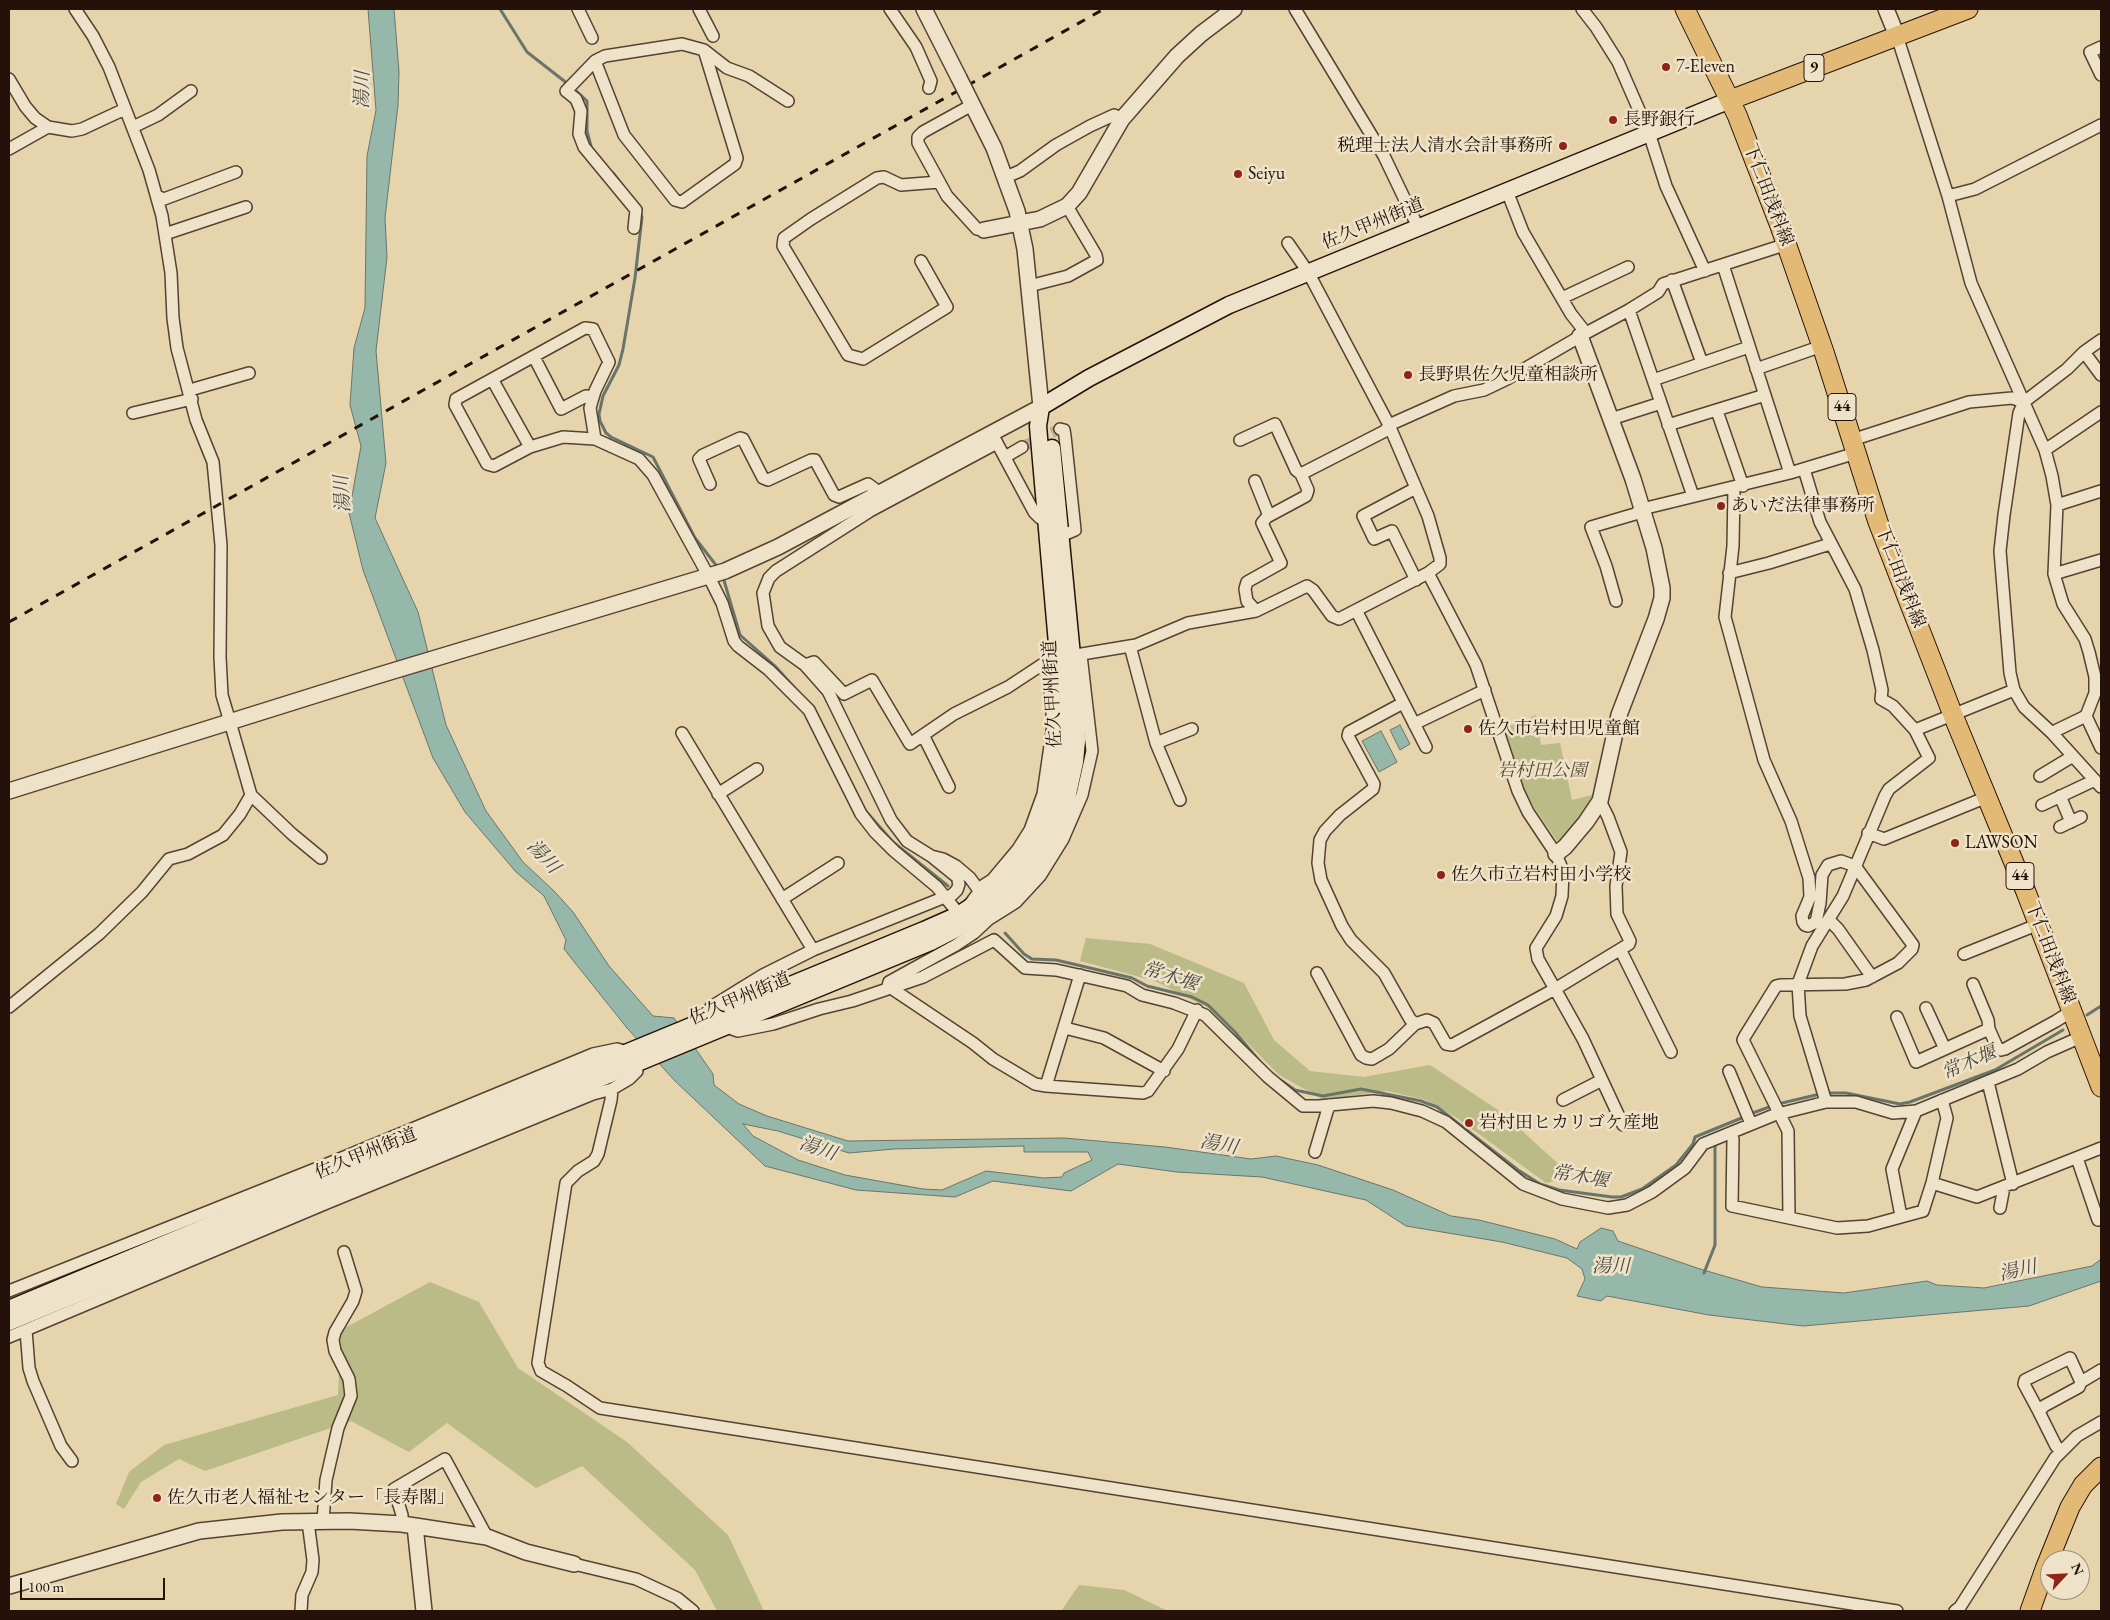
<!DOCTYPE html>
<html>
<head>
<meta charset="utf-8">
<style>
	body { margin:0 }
	#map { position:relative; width:2110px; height:1620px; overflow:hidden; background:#e5d4ac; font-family:"EB Garamond",serif }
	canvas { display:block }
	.frame { position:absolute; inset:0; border:10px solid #251109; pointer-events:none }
	.north { position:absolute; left:2040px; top:1550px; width:50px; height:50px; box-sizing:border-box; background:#eee3c9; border:1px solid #9e8f7c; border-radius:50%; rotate:65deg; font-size:14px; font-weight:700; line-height:20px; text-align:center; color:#251109 }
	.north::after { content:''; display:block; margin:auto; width:18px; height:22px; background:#8f2418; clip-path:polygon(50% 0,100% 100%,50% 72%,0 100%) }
	.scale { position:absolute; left:20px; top:1578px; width:145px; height:22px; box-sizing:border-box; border:2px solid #251109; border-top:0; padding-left:6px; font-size:15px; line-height:18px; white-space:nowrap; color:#251109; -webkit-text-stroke:4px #eee3c9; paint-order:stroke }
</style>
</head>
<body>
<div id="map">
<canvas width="2110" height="1620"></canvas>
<div class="frame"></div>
<div class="north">N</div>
<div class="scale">100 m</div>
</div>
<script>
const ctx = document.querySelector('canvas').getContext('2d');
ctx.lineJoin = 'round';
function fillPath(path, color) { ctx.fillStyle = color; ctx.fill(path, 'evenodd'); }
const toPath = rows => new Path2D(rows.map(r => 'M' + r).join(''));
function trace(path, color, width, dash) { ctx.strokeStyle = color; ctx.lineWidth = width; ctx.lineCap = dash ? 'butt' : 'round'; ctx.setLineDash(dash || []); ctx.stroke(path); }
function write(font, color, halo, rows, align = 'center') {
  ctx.font = font + ' "EB Garamond","Noto Serif JP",serif'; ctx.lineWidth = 5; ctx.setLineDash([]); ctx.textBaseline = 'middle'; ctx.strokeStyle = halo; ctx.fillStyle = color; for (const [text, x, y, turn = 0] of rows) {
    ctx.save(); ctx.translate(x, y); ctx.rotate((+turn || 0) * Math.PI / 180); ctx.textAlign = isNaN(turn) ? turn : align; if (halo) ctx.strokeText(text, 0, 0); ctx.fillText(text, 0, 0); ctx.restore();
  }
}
const green = toPath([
	[1536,715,1541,745,1560,743,1572,800,1600,793,1596,801,1560,842,1557,841,1534,807,1525,791,1503,729],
	[1086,938,1150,944,1244,983,1274,1040,1310,1071,1364,1077,1430,1065,1501,1112,1573,1177,1546,1183,1457,1118,1426,1100,1387,1091,1324,1100,1279,1075,1218,1013,1155,981,1080,961],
	[430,1282,479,1302,518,1368,627,1442,728,1535,764,1611,717,1611,695,1570,582,1466,536,1488,447,1423,409,1452,351,1421,205,1471,179,1459,141,1482,124,1509,116,1504,129,1472,164,1445,338,1395,341,1330],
	[1079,1585,1124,1590,1168,1611,1061,1611]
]);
const water = toPath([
	[368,9,394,9,399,72,398,105,385,218,387,257,376,351,386,463,375,518,418,612,446,725,486,811,523,862,554,891,573,912,609,966,653,1016,674,1018,713,1074,714,1085,739,1104,767,1116,848,1141,1064,1138,1165,1147,1251,1159,1276,1156,1318,1165,1393,1190,1451,1216,1479,1220,1555,1239,1577,1249,1580,1242,1601,1228,1613,1231,1618,1241,1700,1269,1762,1287,1844,1293,1927,1281,1937,1285,1984,1288,2092,1266,2101,1259,2101,1281,2029,1306,1803,1326,1709,1315,1607,1296,1601,1301,1577,1296,1585,1279,1582,1269,1567,1258,1502,1242,1406,1226,1366,1200,1262,1177,1177,1172,1118,1164,1071,1191,993,1181,955,1197,856,1190,765,1166,675,1081,627,1028,564,949,566,940,544,896,516,872,465,812,433,758,363,570,349,513,361,446,350,405,354,348,365,308,367,156,376,110,368,9],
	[743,1124,778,1131,849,1153,894,1149,1024,1146,1024,1152,1088,1152,1092,1160,1064,1173,1062,1177,1044,1178,986,1171,942,1190,923,1189,845,1175,798,1160,753,1136,743,1124],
	[1400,725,1410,744,1400,750,1390,730,1400,725],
	[1381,731,1397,762,1379,772,1362,741,1381,731]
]);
const stream = toPath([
	[500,9,527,52,568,84],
	[573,88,587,101,587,131,592,150],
	[613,173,623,186],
	[640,212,642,217,635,278,623,349,619,365,603,396,599,414,600,421,606,433,611,437,653,457,695,538,719,569],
	[723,577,740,635,775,666,801,695],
	[864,809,893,842,948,886],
	[1005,933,1024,954,1032,959,1056,960,1090,968,1132,978,1147,986,1192,997,1208,1005,1235,1032,1262,1064],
	[2087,1015,2101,1006],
	[1282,1081,1295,1090,1323,1096,1361,1089,1421,1101,1437,1107,1518,1170,1540,1184,1559,1190,1612,1197,1621,1197,1642,1189,1676,1165,1693,1144,1695,1137,1744,1117],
	[1827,1093,1846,1093,1900,1104,1910,1102,1995,1070,2063,1030],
	[1778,1104,1820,1094],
	[1750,1114,1772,1106],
	[1704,1273,1715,1245,1715,1142]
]);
const minorTunnel = toPath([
	[1022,447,1060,429]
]);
const minor = toPath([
	[75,9,93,36,109,67,149,170,162,216,171,273,173,318,177,348,196,420,213,462,221,545,220,657,222,695,230,722,251,795,292,834,321,858],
	[578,9,592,38],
	[699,9,713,36],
	[890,9,916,47,931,81,929,88],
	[1295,9,1384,156,1418,227],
	[1582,9,1596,27,1618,62,1649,133,1666,186,1705,271],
	[1897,36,1948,196,1971,283,2045,450],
	[682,44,704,50,737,158,735,164,682,202,675,200,624,135,595,61,605,56,682,44],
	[2101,47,2090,52,2101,75],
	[704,50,727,68,749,76,788,101],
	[595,61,566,91,576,99,581,111,579,134,584,147,636,210,634,228],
	[9,79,25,106,35,118,48,127,72,131,82,129,125,109],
	[972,105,923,132,918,137,918,143,947,196,977,229,984,230],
	[133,127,158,115,191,91],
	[9,149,48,127],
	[1006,177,1020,171,1056,145,1090,126,1114,115,1122,119],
	[1507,191,1523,232,1571,314,1586,333],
	[157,196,164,199,236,172],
	[1948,196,1975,189,2101,125],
	[165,234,246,207],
	[1288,243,1308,272,1389,425,1428,516,1440,558,1440,564,1428,573,1476,665,1518,791,1528,812,1556,854,1563,871,1562,896,1556,916,1536,948,1538,959,1555,989,1452,1045,1446,1044,1434,1023,1427,1020,1415,1024,1410,1019,1384,973,1351,940,1342,926,1321,880,1318,863,1320,840,1325,831,1340,815,1373,789,1374,784,1348,736,1349,732,1403,703],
	[921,261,947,307,863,359,848,355,783,246,784,238,811,219,877,178,884,177,901,185,939,182],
	[1723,265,1790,473],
	[1672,280,1702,363],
	[1029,286,1068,276,1097,260,1096,255,1067,206],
	[1562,298,1628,267],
	[1629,310,1693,496],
	[2101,340,2084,352,2067,369,2024,402,2019,413,2004,515,2000,551,2010,673,2014,690,2024,707,2052,733,2101,787],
	[2084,352,2101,375],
	[534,357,561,409,586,396,593,397],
	[1756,369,1822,346],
	[492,379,530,447],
	[1653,380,1749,347],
	[190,390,249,373],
	[1717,411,1743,486],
	[2101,412,2045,450,2052,476,2057,505,2054,574,2063,604,2085,639,2089,652,2095,677,2095,693,2086,716,2101,748],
	[133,413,192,399],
	[1611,419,1661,403],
	[1668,425,1765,395],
	[1060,429,1064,430,1065,436,1075,530,1061,536],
	[992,434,997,443,870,511,776,571,769,578,763,593,768,626,780,647,805,665,814,662,844,694,872,680,910,744,954,714,1008,687,1046,662,1058,658,1136,645,1188,623,1256,611,1307,586,1313,590,1332,616,1339,619,1428,573],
	[595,439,590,408,595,391,609,362,593,329,585,328,456,399,455,405,487,464,494,466,530,447,563,437,595,439,639,459,653,475,709,577,722,603,734,641,738,646,769,670,809,710,861,814,875,832,894,851,937,887,945,897,952,895,957,890,959,884,957,877,931,856],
	[1240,440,1275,424,1296,470,1301,474],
	[1852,440,1969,402,2012,398,2024,402],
	[997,443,1034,512,1040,518,1047,518],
	[1005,457,1022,447],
	[1804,469,1820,522,1855,589,1873,650,1882,690,1881,699,1893,706,1915,730],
	[1255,481,1269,516],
	[710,484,699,459,703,455,740,438,743,439,763,478,768,480,811,460,815,460,834,495,839,497,868,484,880,493],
	[1734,488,1733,546,1725,617,1764,760,1791,821,1809,878,1810,897,1802,916,1803,922,1805,925,1808,926,1816,922,1820,903,1822,875,1828,865,1841,861,1855,866,1913,945,1912,949,1898,963,1866,980,1845,984,1780,985,1776,986,1745,1036,1743,1040,1788,1131,1789,1217],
	[2057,505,2101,491],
	[1729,573,1769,563,1830,544],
	[2054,574,2101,560],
	[1416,580,1392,531,1374,539,1363,516,1416,488],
	[1616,601,1606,566,1591,527,1635,514,1642,509,1790,473,1856,453],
	[1356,610,1426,747],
	[1256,611,1247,601,1245,589,1247,582,1281,563,1262,523,1267,517,1306,496,1308,490,1301,474,1385,431,1389,425,1454,396,1484,390,1507,379,1586,333,1629,310,1658,292,1663,284,1787,244],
	[1130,646,1156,743,1180,800],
	[1081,655,1092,751,1082,795,1063,839,1040,876,1016,902,989,919,974,933,956,945,889,982,888,986,973,1043,993,1059,1035,1084,1046,1086,1143,1093,1148,1091,1178,1049,1197,1010],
	[805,665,828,691,891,820,907,841,931,856,943,859,956,866,970,878,978,889,979,892,970,904],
	[1414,724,1485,690],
	[682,733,813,950,763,975,711,1007,711,1018],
	[2052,733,2057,730,2086,716],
	[923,735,949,787],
	[1156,743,1192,729],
	[2040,776,2073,756],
	[718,794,757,769],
	[2060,796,2071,822],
	[1600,801,1608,817,1621,852,1616,886,1617,914,1630,941,1629,944,1555,989,1583,1039,1623,1125],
	[2042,805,2095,780],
	[2060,827,2081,817],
	[1868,833,1884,839,1987,797],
	[978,889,992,880,1018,849,1030,830,1043,794,1053,725,1049,676,1046,662],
	[782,899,838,863],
	[1829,920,1838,929,1872,977],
	[813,950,945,897,954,908],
	[1621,951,1671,1052],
	[1964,954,2039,924],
	[1317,973,1361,1055,1366,1058,1372,1059,1389,1049,1415,1024],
	[1973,984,1988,1020,1989,1029],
	[9,1007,99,934,142,892,169,859,188,854,223,835,240,814,251,795],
	[1926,1008,1945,1049],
	[1897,1017,1916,1062,1989,1029,1997,1047,2001,1050,2005,1049,2056,1021,2072,1011],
	[730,1025,732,1029,738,1031,773,1024,819,1009,852,1001,923,977,994,940,1025,968,1056,970,1127,986,1142,995,1174,1003,1205,1015,1268,1077,1303,1106,1319,1106,1373,1101,1391,1103,1422,1111,1446,1122,1523,1184,1562,1199,1608,1208,1627,1205,1652,1192,1685,1168,1703,1144,1774,1115,1826,1102,1856,1102,1893,1113,1916,1111,2018,1069,2047,1052,2081,1037],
	[1065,1028,1104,1038,1164,1071],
	[636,1064,637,1071,629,1079,612,1089,611,1100,598,1154,594,1161,578,1171,566,1183,538,1363,541,1371,567,1386,600,1408,1897,1611],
	[1729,1071,1751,1124],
	[1988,1082,2013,1184],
	[1046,1086,1080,975],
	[1563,1100,1602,1080],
	[1826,1102,1800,1016,1798,984,1812,946,1843,896,1885,796,1889,789,1929,758,1915,730,2014,690],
	[1730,1133,1733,1139,1732,1206,1837,1228,1868,1226,1923,1211,1932,1183,1947,1118,1942,1100],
	[1315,1152,1329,1105],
	[2077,1158,2098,1220],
	[1932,1183,1977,1197,2101,1148],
	[2000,1208,2004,1187],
	[1901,1216,1892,1169,1916,1111],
	[9,1291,315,1169,593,1054,617,1049,627,1052],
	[26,1330,29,1368,33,1381,61,1446,72,1461],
	[9,1337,327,1203,593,1094,612,1089],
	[2039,1412,2044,1406,2079,1387,2081,1382,2101,1370],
	[2061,1451,2056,1446,2039,1412,2024,1384,2025,1380,2070,1358,2081,1382],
	[323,1521,326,1480,338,1428,351,1396,349,1379,335,1351,333,1340,335,1332,353,1301,356,1291,344,1252],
	[402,1524,402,1515,394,1489,445,1459,487,1537],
	[574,1564,636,1579,677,1598,693,1611],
	[301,1611,302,1595,312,1572,313,1560,308,1522],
	[1955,1611,1960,1607,2055,1458,2077,1436,2101,1422]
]);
const tertiary = toPath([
	[924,9,959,78],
	[1886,9,1897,36],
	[984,230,1040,219,1067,206,1079,193,1122,119,1177,56,1201,34,1234,9],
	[9,791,373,677,725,571,778,547,1041,407,1025,249,1017,211,994,148,967,94],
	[1556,854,1565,847,1586,822,1600,801,1619,715,1656,619,1662,598,1662,588,1654,548,1633,479,1580,336],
	[415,1526,424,1611],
	[9,1586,199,1531,282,1522,349,1521,402,1524,487,1537,526,1552,574,1564]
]);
const secondary = toPath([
	[9,1309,320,1179,924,930,958,915,986,897,1012,872,1032,842,1042,824,1056,786,1063,744,1062,701,1038,426,1041,407,1089,378,1229,305,1730,100],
	[9,1322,933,941,974,920,1001,901,1028,872,1053,833,1066,803,1075,762,1077,741,1076,697,1052,448]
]);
const primary = toPath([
	[1685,9,1737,115,1780,226,1824,352,1878,522,1953,715,2026,892,2101,1087],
	[1730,100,1968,9],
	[2030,1611,2045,1569,2070,1507,2083,1485,2101,1467]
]);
const rail = toPath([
	[9,622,1104,9]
]);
const tertiaryBridge = toPath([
	[959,78,967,94]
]);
const markers = [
	[1666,67,5,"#8f2418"],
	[1613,120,5,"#8f2418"],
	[1563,146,5,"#8f2418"],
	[1238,174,5,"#8f2418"],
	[1408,375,5,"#8f2418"],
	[1721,506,5,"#8f2418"],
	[1468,729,5,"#8f2418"],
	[1955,843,5,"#8f2418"],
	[1441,875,5,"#8f2418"],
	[1469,1123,5,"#8f2418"],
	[157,1498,5,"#8f2418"]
];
const shields = [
	[1814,68,20],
	[1842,407,28],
	[2020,876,28]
];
const shieldNames = [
	["9",1814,68],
	["44",1842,407],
	["44",2020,876]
];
const poiNames = [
	["7-Eleven",1676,67],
	["長野銀行",1623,120],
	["税理士法人清水会計事務所",1553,146,"right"],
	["Seiyu",1248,174],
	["長野県佐久児童相談所",1418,375],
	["あいだ法律事務所",1731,506],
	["佐久市岩村田児童館",1478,729],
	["LAWSON",1965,843],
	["佐久市立岩村田小学校",1451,875],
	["岩村田ヒカリゴケ産地",1479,1123],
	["佐久市老人福祉センター「長寿閣」",167,1498]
];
const streetNames = [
	["下仁田浅科線",1768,195,69],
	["佐久甲州街道",1373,224,-22],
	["下仁田浅科線",1900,577,69],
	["佐久甲州街道",1053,694,-93],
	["下仁田浅科線",2050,953,69],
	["佐久甲州街道",740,999,-23],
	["佐久甲州街道",366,1154,-22]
];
const parkNames = [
	["岩村田公園",1542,771]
];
const waterNames = [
	["湯川",363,90,-89],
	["湯川",343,494,-94],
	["湯川",543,857,47],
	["常木堰",1170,977,18],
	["常木堰",1969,1063,-23],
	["湯川",1219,1145,11],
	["湯川",818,1149,19],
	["常木堰",1580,1177,10],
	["湯川",1611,1267],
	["湯川",2018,1271,-12]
];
fillPath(green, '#babb86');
fillPath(water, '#96b8ab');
trace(water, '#69756a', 1);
trace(stream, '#69756a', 3);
trace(minorTunnel, '#bfad8b', 11, [11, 5.5]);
trace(minor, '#554232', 14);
trace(tertiary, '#554232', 18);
trace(secondary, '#251109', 19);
trace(primary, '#251109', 21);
trace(minor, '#eee3c9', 11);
trace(tertiary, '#eee3c9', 15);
trace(secondary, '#eee3c9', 16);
trace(primary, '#e2ba76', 19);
trace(rail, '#251109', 3, [9, 9]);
trace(tertiaryBridge, '#554232', 18, []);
trace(tertiaryBridge, '#eee3c9', 15);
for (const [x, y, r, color] of markers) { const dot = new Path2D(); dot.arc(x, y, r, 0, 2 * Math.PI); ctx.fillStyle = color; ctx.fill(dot); trace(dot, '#eee3c9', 2); }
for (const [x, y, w] of shields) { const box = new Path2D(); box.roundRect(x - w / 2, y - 13.5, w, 27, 4); ctx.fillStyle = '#eee3c9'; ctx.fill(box); trace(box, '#251109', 1); }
write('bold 16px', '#251109', null, shieldNames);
write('18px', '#251109', '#eee3c9', poiNames, 'left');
write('18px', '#251109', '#eee3c9', streetNames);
write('italic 18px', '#594c35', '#eee3c9', parkNames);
write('italic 19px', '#4d4b42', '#eee3c9', waterNames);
</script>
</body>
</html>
